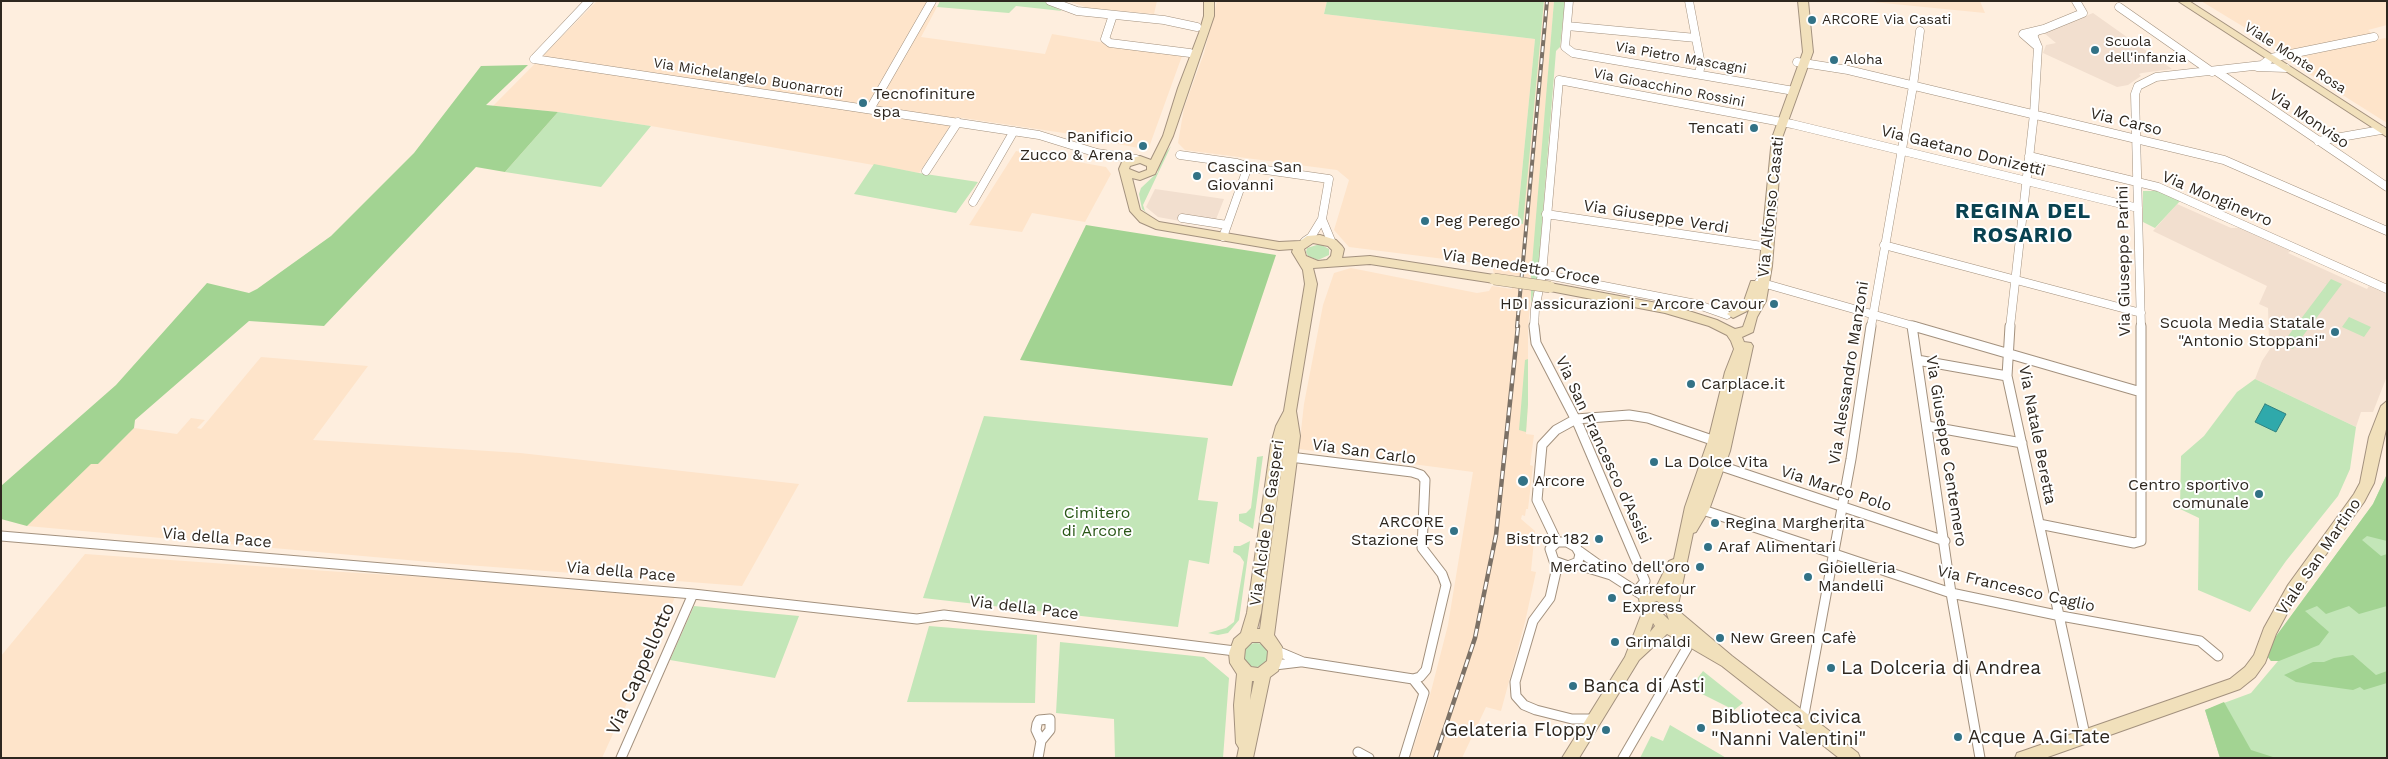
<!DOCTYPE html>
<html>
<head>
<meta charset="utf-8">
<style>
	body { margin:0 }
	#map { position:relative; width:2388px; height:759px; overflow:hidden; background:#feeede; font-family:"Work Sans",sans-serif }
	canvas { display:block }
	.frame { position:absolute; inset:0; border:2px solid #2e271f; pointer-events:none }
</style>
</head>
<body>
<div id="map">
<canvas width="2388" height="759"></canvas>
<div class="frame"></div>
</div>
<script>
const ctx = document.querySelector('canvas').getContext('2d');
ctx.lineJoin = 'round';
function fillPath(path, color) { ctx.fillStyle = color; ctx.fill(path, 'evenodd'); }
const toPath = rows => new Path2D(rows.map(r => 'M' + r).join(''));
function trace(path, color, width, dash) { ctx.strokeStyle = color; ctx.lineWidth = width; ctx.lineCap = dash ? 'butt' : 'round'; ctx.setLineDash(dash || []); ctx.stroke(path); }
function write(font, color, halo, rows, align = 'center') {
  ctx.font = font + ' "Work Sans",sans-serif'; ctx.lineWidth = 4; ctx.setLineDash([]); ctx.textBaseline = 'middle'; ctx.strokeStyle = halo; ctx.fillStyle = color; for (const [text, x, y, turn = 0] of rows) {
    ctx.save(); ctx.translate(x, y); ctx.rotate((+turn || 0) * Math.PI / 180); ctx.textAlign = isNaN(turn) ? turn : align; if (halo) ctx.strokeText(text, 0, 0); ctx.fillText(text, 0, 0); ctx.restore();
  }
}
const built = toPath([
	[597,1,926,1,937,7,921,37,1045,54,1052,34,1182,56,1148,150,1064,133,956,117,919,173,651,126,558,112,493,106],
	[1068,1,1157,1,1154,14,1088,8],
	[1217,1,1327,1,1324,14,1535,39,1517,223,1522,224,1544,1,1554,1,1528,329,1528,404,1526,434,1534,435,1530,465,1533,466,1528,509,1526,509,1525,516,1522,515,1521,519,1535,531,1531,571,1536,572,1525,622,1501,711,1486,707,1462,758,1410,758,1428,703,1448,625,1473,472,1299,449,1304,404,1323,305,1334,273,1351,268,1477,293,1489,291,1492,286,1512,289,1513,277,1494,274,1492,265,1349,247,1334,230,1349,180,1337,170,1185,150,1178,143,1184,108,1204,53],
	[1864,1,1980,1,1985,13,1863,1],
	[2201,1,2387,1,2387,25,2368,30,2373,34,2285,52],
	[2385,38,2387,39,2387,123,2287,60],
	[1016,151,1106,167,1111,174,1085,222,1032,213,1022,232,969,225],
	[261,357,368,366,313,440,520,453,799,484,742,586,441,563,27,526,91,463,98,464,134,428,177,434,191,418,205,420,197,428,201,429],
	[85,554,327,571,677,593,602,758,1,758,1,656]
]);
const education = toPath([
	[2093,13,2172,69,2142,73,2139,74,2141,76,2128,85,2117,87,2043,53,2046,45,2056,43,2044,33],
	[1155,189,1224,199,1213,227,1158,217,1146,207],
	[2177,204,2231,228,2239,228,2268,240,2291,251,2288,253,2367,289,2369,286,2387,294,2387,376,2373,412,2361,412,2356,427,2255,379,2262,361,2274,343,2269,341,2268,308,2259,304,2267,286,2153,231]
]);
const green = toPath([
	[940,1,1043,1,1062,11,1016,6,1009,13,937,7],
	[1327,1,1544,1,1523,224,1517,223,1535,39,1324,14],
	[1554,1,1565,1,1560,47,1556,51,1538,273,1531,304,1531,276],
	[558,112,651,126,601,187,505,172],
	[1171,146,1143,205,1145,211,1154,218,1142,209,1139,194,1141,188,1158,172,1159,162],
	[874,164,919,173,978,182,956,213,854,194],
	[2143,191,2160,191,2180,201,2155,228,2143,222],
	[1320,244,1329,249,1329,255,1318,260,1308,256,1306,252,1307,248],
	[2331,279,2342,284,2293,349,2282,344],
	[2349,317,2371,327,2364,337,2342,327],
	[1528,359,1528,404,1526,432,1519,430,1525,360],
	[2255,379,2356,427,2350,469,2338,496,2286,561,2250,612,2198,590,2199,518,2180,509,2181,456,2204,436,2237,392],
	[984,416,1208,438,1198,500,1218,502,1209,564,1189,560,1178,627,923,598],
	[1263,456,1253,529,1239,521,1239,514,1246,513,1251,508,1257,457],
	[2387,474,2387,758,2220,758,2205,710,2251,693,2278,661,2271,661,2268,657,2274,639,2373,504],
	[1250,541,1239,620,1228,633,1218,635,1208,633,1226,628,1234,622,1244,562,1240,556,1233,552,1234,546,1240,546],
	[694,606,799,616,775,678,670,660],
	[929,626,1037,635,1035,703,907,702],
	[1060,642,1204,657,1229,678,1223,758,1115,758,1114,719,1056,713],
	'1244 655a12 12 0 1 1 24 0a12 12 0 1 1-24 0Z',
	[1703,671,1743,703,1734,710,1690,688],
	[1670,725,1723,756,1726,758,1640,758,1651,736,1663,741]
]);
const forest = toPath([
	[528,65,486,105,558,112,505,172,476,167,324,326,249,321,135,420,134,428,98,464,91,464,27,526,1,519,1,486,116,385,207,283,249,293,257,289,331,236,414,153,481,66],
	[1086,225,1276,255,1232,386,1020,360],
	[2387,474,2387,541,2367,536,2362,540,2381,556,2387,554,2387,606,2359,614,2349,606,2326,614,2317,606,2305,611,2329,632,2319,645,2279,661,2271,661,2268,657,2274,639,2373,504],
	[2353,655,2376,675,2387,671,2387,683,2364,690,2360,687,2353,690,2296,682,2284,675,2313,662,2324,662,2334,658],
	[2224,702,2251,750,2276,758,2220,758,2205,710]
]);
const water = toPath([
	[2265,404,2286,414,2276,432,2255,422,2265,404]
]);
const streetFar1 = toPath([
	[1050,1,1077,11,1164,20,1197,27],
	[1569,1,1565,47,1573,53,1794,91],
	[1689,1,1701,65,1699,73],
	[2119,7,2212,72],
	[1113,15,1105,39,1110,43,1190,53],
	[1567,26,1696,38],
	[2038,47,2023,34,2044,29,2083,13,2076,1],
	[534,59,1039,135,1097,153,1136,159],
	[534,59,589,1],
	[1797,62,1848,70,2224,160,2387,231],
	[2257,67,2286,68],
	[2216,71,2387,187],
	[870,109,932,1],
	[2318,141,2381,130],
	[1180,155,1237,163,1244,165,1247,169,1223,237],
	[2029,156,2158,187,2387,289],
	[1252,168,1329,179,1322,219,1311,237,1305,241],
	[926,171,958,122],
	[973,202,1014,131],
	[1546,214,1762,246],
	[1182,218,1227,225],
	[1322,219,1332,243],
	[1884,245,2141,313],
	[1542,274,1696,304,1727,315],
	[1759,282,1917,327],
	[1534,327,1535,309,1542,274,1559,80,1792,124,2138,208],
	[1871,327,1913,86,1920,31],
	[2010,327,2034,114,2038,47,2033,35,2037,31],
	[2141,327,2135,94,2138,86,2156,77,2262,65,2271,58,2374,37]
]);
const street = toPath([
	[1534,326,1536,343,1579,426,1645,581,1637,591],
	[1912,326,1951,593,1980,758],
	[1913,326,2141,392],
	[2010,326,2007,376,2085,735],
	[1917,360,2007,376],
	[1927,426,2022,443],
	[1718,465,1945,541],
	[1697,508,1951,593,2061,616,2200,641,2218,656],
	[2039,524,2134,543,2141,541,2141,326],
	[1,536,693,594,917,619,944,615,1235,651],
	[1557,542,1537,500,1542,445,1556,430,1576,419,1629,415,1648,418,1715,441],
	[1557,542,1567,542,1576,547,1580,554,1578,562,1568,566,1554,561,1550,549,1557,542],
	[1579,551,1607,571],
	[1558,563,1550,598,1533,621,1515,682,1516,696,1524,705,1536,710,1572,719,1594,719],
	[1575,564,1611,575,1642,595],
	[1277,651,1303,662,1413,679,1420,677,1426,670,1446,585,1442,574,1422,548,1425,480,1421,475,1412,472,1290,457],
	[1275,665,1300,662],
	[1050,719,1050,730,1041,741,1036,730,1037,724,1039,720,1050,719],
	[1803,720,1851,459,1871,326],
	[1358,752,1369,758],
	[621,758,693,594],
	[1038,758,1041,741],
	[1404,758,1424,693,1413,679],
	[1623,758,1687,648]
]);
const secondary = toPath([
	[1204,1,1214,1,1214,16,1173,136,1155,174,1140,180,1132,178,1140,210,1159,222,1279,242,1300,241,1307,236,1320,235,1336,240,1342,246,1344,249,1342,258,1370,256,1494,275,1500,279,1494,283,1370,264,1313,268,1317,284,1296,411,1300,436,1274,635,1282,647,1283,657,1278,671,1270,677,1253,758,1237,758,1239,748,1236,743,1234,705,1237,674,1230,663,1229,653,1234,639,1241,633,1247,613,1271,444,1276,426,1284,411,1305,284,1303,270,1292,252,1293,249,1279,250,1156,229,1140,222,1130,211,1119,169,1122,162,1136,157,1140,156,1151,160,1163,136,1178,88,1199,33,1204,16,1204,1],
	[1140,163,1147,166,1147,170,1139,173,1129,169,1130,166,1140,163],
	[1313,243,1328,246,1332,250,1331,256,1327,260,1318,261,1306,256,1304,249,1313,243],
	[1286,436,1260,629,1257,629,1261,613,1286,436],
	[1252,642,1260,642,1268,651,1267,661,1258,668,1251,667,1244,659,1245,649,1252,642],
	[1252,681,1254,681,1250,700,1252,681],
	[1798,1,1808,1,1813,52,1782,138,1772,266,1766,301,1757,317,1753,332,1742,337,1744,342,1751,343,1753,346,1730,451,1709,510,1696,532,1693,533,1678,605,1681,613,1732,656,1858,753,1860,758,1839,758,1722,666,1667,634,1639,660,1579,758,1562,758,1625,657,1642,613,1639,599,1641,595,1656,588,1669,561,1674,559,1685,507,1708,441,1725,372,1734,349,1731,341,1727,335,1709,326,1665,313,1550,291,1544,287,1550,283,1673,306,1717,320,1735,329,1743,327,1749,310,1733,318,1727,314,1744,301,1751,281,1758,281,1772,138,1803,52,1798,1],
	[1657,601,1664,606,1669,620,1655,606,1654,602,1657,601],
	[1653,623,1655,626,1650,632,1653,623],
	[2178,1,2189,1,2387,129,2387,137,2178,1],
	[2387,401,2387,425,2374,483,2364,502,2298,593,2276,634,2265,663,2255,677,2240,689,2045,758,2015,758,2017,753,2023,751,2230,679,2245,667,2254,655,2264,628,2288,585,2354,494,2360,483,2369,437,2381,406,2387,401]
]);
const railFar1 = toPath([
	[1517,327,1547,1]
]);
const rail = toPath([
	[1435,758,1475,638,1496,535,1518,326]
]);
const secondaryBridge = toPath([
	[1494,279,1550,287]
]);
const markers = [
	[1812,20,5,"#327286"],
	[2095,50,5,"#327286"],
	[1834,60,5,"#327286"],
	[863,103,5,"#327286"],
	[1754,128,5,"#327286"],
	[1143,146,5,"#327286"],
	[1197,176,5,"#327286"],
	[1425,221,5,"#327286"],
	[1774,304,5,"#327286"],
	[2335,332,5,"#327286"],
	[1691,384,5,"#327286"],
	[1654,462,5,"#327286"],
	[1523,481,6,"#327286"],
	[2259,494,5,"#327286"],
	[1715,523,5,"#327286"],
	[1454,531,5,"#327286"],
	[1599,539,5,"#327286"],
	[1708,547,5,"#327286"],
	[1700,567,5,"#327286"],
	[1808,577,5,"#327286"],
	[1612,598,5,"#327286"],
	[1720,638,5,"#327286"],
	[1615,642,5,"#327286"],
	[1831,668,5,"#327286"],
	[1573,686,5,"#327286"],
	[1701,728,5,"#327286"],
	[1606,730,5,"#327286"],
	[1958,737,5,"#327286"]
];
const farPoinames = [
	["ARCORE Via Casati",1822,20],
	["Scuola",2105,42],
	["dell'infanzia",2105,58],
	["Aloha",1844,60]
];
const farStreetnames = [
	["Via Pietro Mascagni",1681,58,10],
	["Viale Monte Rosa",2295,58,33],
	["Via Michelangelo Buonarroti",748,78,9],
	["Via Gioacchino Rossini",1669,88,11]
];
const poiNames = [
	["Tecnofiniture",873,94],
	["spa",873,112],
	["Tencati",1744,128,"right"],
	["Panificio",1133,137,"right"],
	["Zucco & Arena",1133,155,"right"],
	["Cascina San",1207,167],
	["Giovanni",1207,185],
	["Peg Perego",1435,221],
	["HDI assicurazioni - Arcore Cavour",1764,304,"right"],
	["Scuola Media Statale",2325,323,"right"],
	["\"Antonio Stoppani\"",2325,341,"right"],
	["Carplace.it",1701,384],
	["La Dolce Vita",1664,462],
	["Arcore",1534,481],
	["Centro sportivo",2249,485,"right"],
	["comunale",2249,503,"right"],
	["ARCORE",1444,522,"right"],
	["Stazione FS",1444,540,"right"],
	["Regina Margherita",1725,523],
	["Bistrot 182",1589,539,"right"],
	["Araf Alimentari",1718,547],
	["Mercatino dell'oro",1690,567,"right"],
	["Gioielleria",1818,568],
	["Mandelli",1818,586],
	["Carrefour",1622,589],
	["Express",1622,607],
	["New Green Cafè",1730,638],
	["Grimaldi",1625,642]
];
const streetNames = [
	["Via Monviso",2309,119,34],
	["Via Carso",2126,122,14],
	["Via Gaetano Donizetti",1963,151,14],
	["Via Monginevro",2217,199,23],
	["Via Alfonso Casati",1771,207,-84],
	["Via Giuseppe Verdi",1656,217,9],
	["Via Giuseppe Parini",2124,261,-91],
	["Via Benedetto Croce",1521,267,9],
	["Via Alessandro Manzoni",1849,373,-81],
	["Via Natale Beretta",2037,435,79],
	["Via San Francesco d'Assisi",1603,450,65],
	["Via Giuseppe Centemero",1946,451,81],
	["Via San Carlo",1364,452,8],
	["Via Marco Polo",1836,489,18],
	["Via Alcide De Gasperi",1267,523,-82],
	["Via della Pace",217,538,5],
	["Viale San Martino",2319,557,-56],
	["Via della Pace",621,572,5],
	["Via Francesco Caglio",2016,589,13],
	["Via della Pace",1024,608,7]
];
const parkNames = [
	["Cimitero",1097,513],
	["di Arcore",1097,531]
];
const nearPoinames = [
	["La Dolceria di Andrea",1841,668],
	["Banca di Asti",1583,686],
	["Biblioteca civica",1711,717],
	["\"Nanni Valentini\"",1711,739],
	["Gelateria Floppy",1596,730,"right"],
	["Acque A.Gi.Tate",1968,737]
];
const nearStreetnames = [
	["Via Cappellotto",641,669,-66]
];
const districtNames = [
	["REGINA DEL",2023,212],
	["ROSARIO",2023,236]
];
fillPath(built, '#fee4ca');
fillPath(education, '#f2dfcf');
fillPath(green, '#c3e6b8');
fillPath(forest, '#a2d392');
fillPath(water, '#2fa9ab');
trace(water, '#2f8281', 1);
trace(streetFar1, '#a3917e', 9);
trace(street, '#a3917e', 11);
trace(secondary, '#a3917e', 2);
trace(streetFar1, '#fff', 8);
trace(street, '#fff', 9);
fillPath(secondary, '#f1e0bb');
trace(railFar1, '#7c7166', 4);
trace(rail, '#7c7166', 4.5);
trace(railFar1, '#fff', 2, [6]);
trace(rail, '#fff', 2.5, [8]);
trace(secondaryBridge, '#a3917e', 12, []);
trace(secondaryBridge, '#f1e0bb', 11);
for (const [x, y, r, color] of markers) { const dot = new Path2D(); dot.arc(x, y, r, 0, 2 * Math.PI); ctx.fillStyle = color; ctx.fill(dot); trace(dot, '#fff', 2); }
write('14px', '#2e271f', '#fff', farPoinames, 'left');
write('14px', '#2e271f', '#fff', farStreetnames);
write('16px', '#2e271f', '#fff', poiNames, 'left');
write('16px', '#2e271f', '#fff', streetNames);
write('16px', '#295616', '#fff', parkNames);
write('19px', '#2e271f', '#fff', nearPoinames, 'left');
write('19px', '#2e271f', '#fff', nearStreetnames);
ctx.letterSpacing = '1px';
write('bold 21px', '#094251', '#fff', districtNames);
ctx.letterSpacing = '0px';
</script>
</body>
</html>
